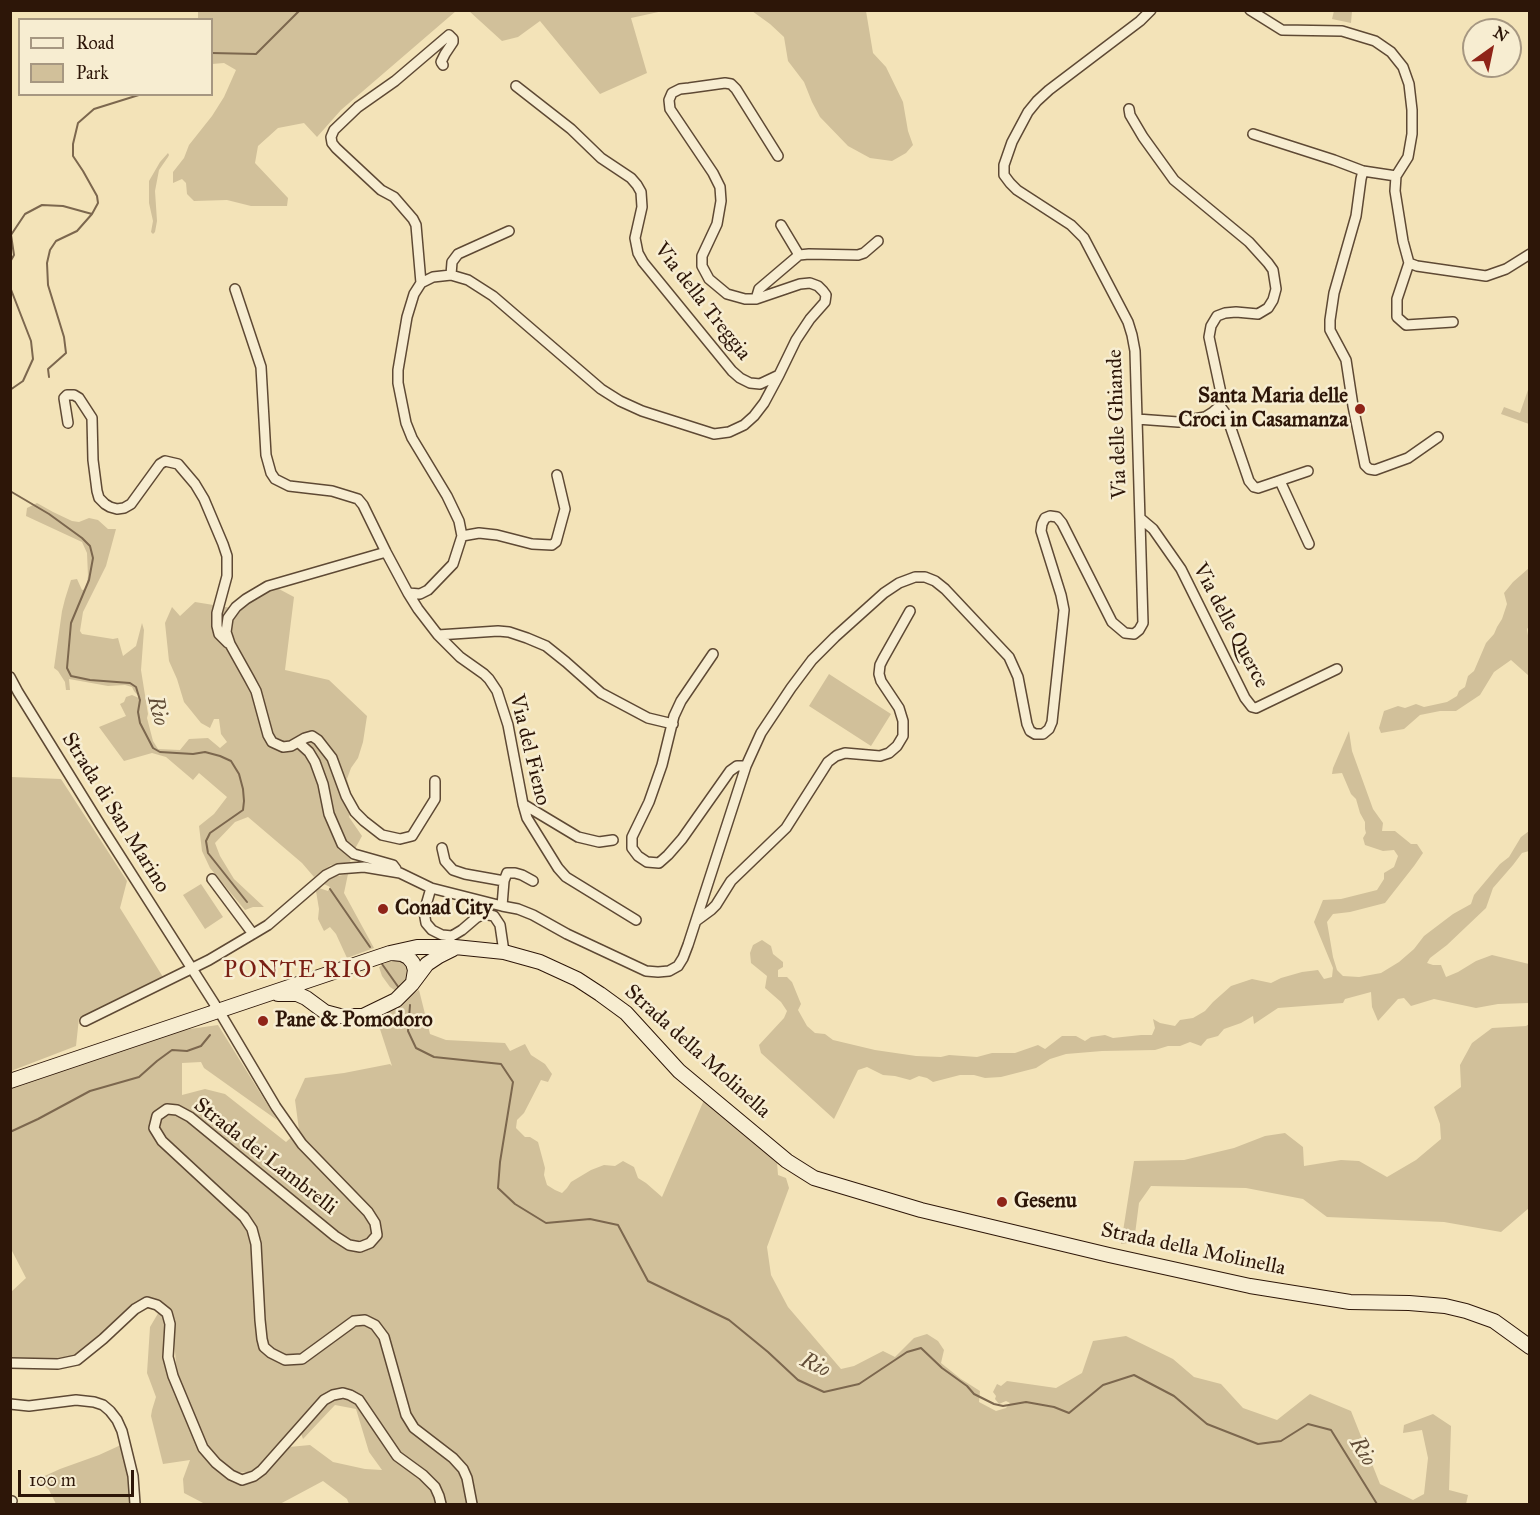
<!DOCTYPE html>
<html>
<head>
<meta charset="utf-8">
<style>
	body { margin:0 }
	#map { position:relative; width:1540px; height:1515px; overflow:hidden; background:#f3e3b8; font-family:"IM FELL Great Primer",serif }
	canvas { display:block }
	.frame { position:absolute; inset:0; border:12px solid #2d1608; pointer-events:none }
	.legend { position:absolute; left:18px; top:18px; width:195px; height:78px; box-sizing:border-box; background:#f7edd1; border:2px solid #a69781; margin:0; padding:8px 10px; list-style:none; font-size:18px; color:#2d1608 }
	.legend li { display:flex; align-items:center; gap:12px; height:30px }
	.legend b { width:30px; border:2px solid #a69781 }
	.north { position:absolute; left:1462px; top:18px; width:60px; height:60px; box-sizing:border-box; background:#f7edd1; border:2px solid #a69781; border-radius:50%; rotate:33deg; font-size:16px; font-weight:700; line-height:24px; text-align:center; color:#2d1608 }
	.north::after { content:''; display:block; margin:auto; width:21px; height:27px; background:#8f2418; clip-path:polygon(50% 0,100% 100%,50% 72%,0 100%) }
	.scale { position:absolute; left:18px; top:1470px; width:116px; height:27px; box-sizing:border-box; border:3px solid #2d1608; border-top:0; padding-left:8px; font-size:18px; line-height:21px; white-space:nowrap; color:#2d1608; -webkit-text-stroke:4px #f7edd1; paint-order:stroke }
</style>
</head>
<body>
<div id="map">
<canvas width="1540" height="1515"></canvas>
<div class="frame"></div>
<ul class="legend">
<li><b style="height:8px;background:#f7edd1"></b>Road</li>
<li><b style="height:16px;background:#d1c09a"></b>Park</li>
</ul>
<div class="north">N</div>
<div class="scale">100 m</div>
</div>
<script>
const ctx = document.querySelector('canvas').getContext('2d');
ctx.lineJoin = 'round';
function fillPath(path, color) { ctx.fillStyle = color; ctx.fill(path, 'evenodd'); }
const toPath = rows => new Path2D(rows.map(r => 'M' + r).join(''));
function trace(path, color, width, dash) { ctx.strokeStyle = color; ctx.lineWidth = width; ctx.lineCap = dash ? 'butt' : 'round'; ctx.setLineDash(dash || []); ctx.stroke(path); }
function write(font, color, halo, rows, align = 'center') {
  ctx.font = font + ' "IM FELL Great Primer",serif'; ctx.lineWidth = 5; ctx.setLineDash([]); ctx.textBaseline = 'middle'; ctx.strokeStyle = halo; ctx.fillStyle = color; for (const [text, x, y, turn = 0] of rows) {
    ctx.save(); ctx.translate(x, y); ctx.rotate((+turn || 0) * Math.PI / 180); ctx.textAlign = isNaN(turn) ? turn : align; if (halo) ctx.strokeText(text, 0, 0); ctx.fillText(text, 0, 0); ctx.restore();
  }
}
const green = toPath([
	[198,11,198,10,456,11,341,110,317,137,304,123,278,128,258,146,255,163,288,198,287,206,251,206,227,200,194,201,187,194,186,183,182,179,173,183,173,172,184,158,189,145,212,116,224,97,236,70,224,63,212,64,212,20,198,19],
	[469,11,663,11,631,18,647,73,600,94,540,21,518,37,502,41],
	[752,11,866,11,873,53,886,67,903,102,908,131,913,145,906,153,892,161,870,158,848,146,820,117,812,102,804,82,788,61,784,37,770,24],
	[1334,11,1352,11,1351,23,1332,19],
	[168,153,169,155,168,157,159,170,155,191,157,221,155,232,153,234,151,232,153,221,149,203,149,181,160,162],
	[1529,387,1529,424,1501,414,1504,407,1520,413],
	[37,503,53,512,72,521,79,522,89,518,98,520,108,529,116,529,106,566,83,612,80,631,82,634,113,639,118,638,123,656,136,646,142,623,144,630,141,670,148,714,147,718,153,741,158,749,180,750,189,739,208,738,220,748,227,742,221,734,219,719,214,719,210,728,201,723,184,702,177,679,169,661,165,623,172,607,180,616,195,602,232,608,242,597,264,581,294,597,285,670,329,680,367,716,363,742,358,758,351,768,347,779,353,801,349,817,362,836,351,856,350,864,331,865,314,877,302,863,248,817,235,822,215,843,220,856,234,879,264,907,253,907,245,910,210,868,202,851,199,826,214,814,227,797,199,773,193,780,166,757,152,753,124,761,99,727,126,716,120,704,124,702,126,697,132,695,141,699,134,691,132,687,125,685,108,686,69,679,70,690,66,690,65,682,58,671,54,668,62,611,65,599,71,580,77,579,82,590,86,589,88,576,87,553,82,542,26,516,27,508],
	[1529,568,1530,625,1527,629,1529,642,1529,676,1511,660,1494,672,1480,695,1456,711,1440,711,1420,715,1404,729,1381,733,1379,728,1384,711,1398,706,1405,708,1416,704,1424,707,1447,702,1457,696,1459,691,1465,687,1468,676,1474,671,1486,643,1494,634,1497,627,1502,619,1507,604,1504,593,1513,582],
	[829,674,891,714,871,746,809,706],
	[1349,731,1352,751,1373,809,1383,823,1382,831,1395,831,1411,844,1417,844,1423,853,1414,866,1385,903,1350,912,1333,914,1327,922,1333,957,1337,970,1343,976,1359,977,1381,973,1399,962,1414,949,1424,936,1453,914,1471,904,1474,895,1500,864,1509,857,1521,837,1529,831,1529,851,1522,853,1513,865,1493,888,1486,908,1447,945,1430,958,1427,963,1433,965,1441,965,1446,977,1458,972,1476,961,1492,955,1529,964,1529,1003,1498,1004,1476,1008,1434,999,1411,1006,1404,998,1398,999,1378,1021,1372,1007,1371,992,1345,999,1343,1003,1278,1008,1254,1024,1253,1016,1241,1023,1224,1029,1218,1036,1207,1039,1201,1046,1190,1042,1180,1046,1168,1046,1155,1050,1102,1051,1066,1054,1050,1059,1036,1068,1001,1077,985,1078,974,1075,960,1075,933,1082,927,1078,919,1076,910,1080,895,1076,883,1075,867,1067,858,1070,834,1119,761,1053,759,1045,784,1018,787,1011,781,1002,765,988,767,976,751,963,750,953,753,945,762,940,771,946,773,954,783,962,783,967,778,970,778,977,787,977,792,982,801,1004,798,1010,807,1026,815,1033,825,1034,833,1040,875,1050,916,1056,941,1057,949,1055,977,1057,992,1053,1015,1053,1038,1045,1045,1049,1062,1036,1076,1036,1085,1041,1091,1037,1105,1035,1113,1038,1141,1035,1152,1035,1155,1028,1153,1019,1160,1023,1175,1026,1180,1020,1193,1018,1205,1011,1213,1002,1231,986,1252,979,1271,983,1281,978,1302,972,1318,970,1324,979,1332,977,1333,968,1314,922,1323,900,1341,899,1377,890,1384,879,1384,873,1394,867,1398,856,1394,850,1383,851,1365,845,1363,838,1366,833,1365,829,1365,822,1360,813,1356,799,1351,794,1342,773,1332,774,1333,768],
	[11,777,61,779,127,881,120,908,163,977,79,1018,76,1046,11,1071],
	[348,874,344,893,374,948,347,958,336,934,330,927,324,931,318,919,319,909,316,891,319,888,328,891,330,887,324,884,332,877],
	[201,884,223,917,205,929,183,895],
	[396,957,404,958,410,976,396,991,390,987,382,976,379,967],
	[419,990,430,1034,446,1040,505,1043,510,1051,525,1044,531,1055,545,1064,552,1074,548,1082,541,1080,524,1113,517,1120,516,1128,525,1137,530,1137,538,1142,545,1168,544,1175,547,1185,555,1190,562,1193,567,1188,571,1182,591,1170,604,1165,615,1166,623,1161,634,1167,638,1178,646,1183,662,1197,704,1100,777,1162,778,1175,786,1178,789,1188,767,1247,771,1275,788,1307,841,1369,854,1366,883,1351,895,1357,914,1338,927,1334,938,1341,944,1350,941,1363,961,1379,980,1391,979,1402,996,1411,1006,1408,1010,1403,1006,1401,999,1404,995,1399,996,1396,993,1392,997,1384,1001,1386,1007,1381,1056,1388,1082,1373,1093,1341,1126,1336,1173,1359,1194,1377,1221,1384,1243,1408,1277,1420,1310,1394,1351,1411,1380,1484,1413,1500,1424,1494,1428,1458,1422,1430,1403,1433,1404,1425,1433,1414,1451,1426,1449,1490,1468,1495,1466,1504,349,1504,347,1499,323,1481,280,1504,205,1504,184,1493,183,1479,190,1460,163,1464,151,1416,152,1410,156,1397,147,1373,150,1327,160,1310,168,1322,167,1345,179,1398,204,1457,232,1482,239,1485,259,1480,289,1447,310,1445,333,1462,365,1469,382,1470,369,1452,356,1409,335,1405,303,1439,298,1425,261,1466,248,1472,235,1473,215,1458,198,1428,177,1374,173,1329,169,1309,149,1298,134,1306,83,1354,55,1363,11,1359,10,1293,26,1278,11,1249,11,1087,176,1031,218,1025,277,1120,204,1068,201,1062,182,1063,182,1095,205,1089,225,1094,286,1142,299,1130,295,1100,305,1078,344,1073,390,1064,392,1066,379,1026,379,1016,394,1005],
	[1529,1024,1529,1208,1501,1232,1444,1222,1327,1217,1303,1199,1246,1188,1151,1186,1139,1203,1134,1242,1121,1244,1134,1161,1184,1160,1234,1148,1265,1136,1285,1133,1303,1147,1304,1166,1341,1160,1359,1161,1387,1177,1416,1160,1441,1139,1440,1124,1434,1107,1461,1087,1460,1065,1472,1043,1492,1028,1526,1026],
	[123,1444,128,1457,132,1504,56,1504,49,1490,38,1479,60,1469,99,1455]
]);
const stream = toPath([
	[212,53,256,54,300,10],
	[10,262,14,255,11,235,25,214,42,205,63,206,92,214,98,203,97,196,83,171,73,156,73,144,78,123,94,109,142,94],
	[10,287,31,341,33,359,23,381,10,390],
	[49,377,48,369,66,353,64,337,48,285,47,263,50,250,56,241,77,231,92,214],
	[10,491,49,514,82,538,90,546,93,558,89,580,71,623,67,668,71,676,90,680,130,683,136,687,140,700,138,712,140,723,153,748,160,752,193,754,205,752,220,756,231,761,239,774,243,789,244,801,243,810,210,833,206,841,208,853,247,902],
	[330,889,370,947],
	[382,964,399,988],
	[410,1005,408,1031,416,1048,434,1057,501,1064,513,1082,500,1162,498,1188,515,1204,546,1223,590,1219,618,1225,648,1281,729,1320,768,1352,798,1380,824,1392,859,1384,907,1352,921,1348,942,1368,967,1386,974,1394,994,1404,1003,1406,1026,1402,1054,1407,1069,1413,1103,1385,1134,1375,1174,1396,1207,1424,1258,1444,1281,1441,1308,1424,1331,1430,1377,1504],
	[10,1132,38,1119,90,1091,139,1077,157,1061,172,1050,187,1051,201,1046,210,1035]
]);
const street = toPath([
	[1250,10,1282,30,1342,31,1375,41,1391,52,1403,67,1409,84,1412,110,1412,134,1408,157,1396,176,1395,191,1403,241,1409,263,1417,266,1486,276,1506,269,1530,254],
	[516,86,571,129,601,158,631,178,637,185,641,192,642,207,635,238,638,253,643,262,732,371,740,378,750,383,760,384,779,375],
	[1129,109,1130,115,1143,137,1174,180,1249,242,1268,263,1273,270,1276,289,1273,300,1268,308,1258,314,1236,312,1225,313,1217,316,1211,326,1209,337,1221,393,1220,406,1213,412,1205,417,1178,422,1137,419],
	[1253,134,1334,160,1363,171,1396,176],
	[1363,171,1361,179,1356,216,1334,293,1330,320,1330,330,1346,360,1353,406,1365,465,1369,469,1375,470,1408,458,1438,437],
	[781,225,799,255],
	[1409,263,1397,299,1397,317,1406,325,1453,322],
	[451,275,452,262,458,254,509,231],
	[421,283,416,225,413,219,394,197,381,190,336,148,332,143,331,137,334,130,358,107,395,81,449,35,453,39,453,42,445,54,441,62,443,65],
	[235,289,261,367,266,455,271,473,275,479,289,486,332,491,358,499,363,505,386,552,408,593,418,609,438,635,460,657,484,674,489,679,497,691,508,725,523,804,527,818,558,868,566,877,636,920],
	[756,299,759,289,799,255,809,254,858,255,864,253,878,241],
	[1220,406,1226,414,1249,481,1254,487,1258,488,1308,471],
	[68,423,64,398,67,395,74,395,79,398,92,418,93,460,97,491,99,498,105,504,110,507,117,509,124,508,131,504,160,464,165,461,178,464,195,484,204,499,223,544,227,556,227,576,217,613,217,626,219,634,228,643],
	[1280,481,1309,544],
	[1140,518,1153,529,1181,569,1245,698,1252,707,1256,708,1337,669],
	[462,536,479,533,497,535,532,544,552,545,556,542,565,509,557,475],
	[386,552,268,586,246,599,236,607,228,618,226,632,230,644,249,678,256,691,268,735,272,742,283,747,291,746,305,738,312,736,318,740,332,758,346,796,355,812,364,821,382,835,400,839,412,836,435,799,435,781],
	[408,593,420,594,428,590,453,564,462,536,459,521,447,496,412,438,406,423,398,383,398,370,407,317,414,294,421,283,433,277,451,275,468,280,493,296,601,389,620,401,642,411,714,434,729,432,744,425,754,416,764,403,779,375,796,340,810,319,825,302,826,295,823,291,818,286,810,283,800,284,756,299,745,299,727,294,709,279,702,266,702,256,717,224,721,201,720,187,713,173,670,109,669,100,672,93,680,89,689,88,725,83,731,84,736,89,778,156],
	[438,635,498,631,509,632,527,638,546,646,566,662,601,693,648,718,673,724],
	[713,654,681,701,674,716,662,765,649,802,632,837,632,848,638,856,647,862,659,863,668,855,682,839,730,771,737,766,746,766],
	[10,677,18,692,101,826,219,1011,276,1107,302,1144,368,1212,375,1223,377,1235,370,1243,360,1247,349,1245,335,1236,190,1117,177,1110,167,1109,157,1116,154,1128,162,1141,244,1217,252,1229,256,1244,260,1320,262,1339,264,1347,271,1353,285,1360,302,1359,354,1321,365,1320,375,1325,384,1337,406,1415,414,1428,453,1458,463,1469,467,1478,472,1504],
	[298,742,309,752,315,762,323,784,329,814,342,844,354,854,393,865,396,869],
	[523,804,578,837,599,842,613,840],
	[442,848,445,861,453,870,465,874,504,881,507,873,515,873,522,875,533,881],
	[212,879,253,934],
	[431,888,424,912,426,923,432,930,442,935,452,936,462,930,476,918,484,914,494,916,500,925,504,952],
	[502,906,504,881],
	[696,921,711,910,716,905,731,881,786,828,828,762,836,756,845,753,880,756,889,753,897,746,903,736,903,721,899,708,881,681,879,674,880,665,883,659,910,611],
	[85,1021,209,960,258,931,268,925,326,875,338,869,364,867,400,873,431,888,502,906,518,909,533,915,567,934,646,971,658,972,669,971,678,966,683,958,688,945,746,766,761,733,791,688,812,660,835,637,884,593,899,583,915,577,925,577,935,581,945,589,1009,657,1018,677,1027,724,1030,731,1035,734,1043,734,1049,729,1052,722,1064,610,1061,595,1041,531,1042,524,1045,518,1050,516,1057,517,1062,523,1112,622,1125,633,1134,634,1139,630,1143,623,1135,351,1132,335,1128,322,1084,238,1071,225,1017,190,1010,183,1004,175,1004,165,1012,142,1028,112,1037,101,1049,90,1140,21,1151,10],
	[10,1363,58,1364,77,1360,103,1339,135,1309,147,1302,157,1305,167,1313,170,1324,168,1357,173,1376,203,1448,216,1463,231,1475,242,1480,254,1476,262,1470,324,1400,333,1395,343,1393,350,1395,359,1400,397,1456,423,1475,435,1487,439,1496,441,1504],
	[10,1404,29,1406,76,1400,94,1402,103,1405,110,1411,117,1420,122,1431,133,1476,135,1504],
	[10,1504,12,1501]
]);
const secondary = toPath([
	[392,953,402,954,408,957,413,963,415,970,413,982],
	[278,994,297,994,306,998,325,1012,340,1016,363,1016,396,1000,412,984,427,964,439,956,453,949],
	[10,1081,390,953,417,947,455,947,504,952,540,962,577,979,600,994,626,1013,679,1071,787,1161,814,1178,921,1210,1109,1255,1250,1286,1350,1302,1409,1303,1445,1306,1466,1311,1494,1321,1530,1347]
]);
const markers = [
	[1360,409,6,"#8f2418"],
	[383,909,6,"#8f2418"],
	[263,1021,6,"#8f2418"],
	[1002,1202,6,"#8f2418"]
];
const streetNames = [
	["Via della Treggia",702,302,52],
	["Via delle Ghiande",1118,424,-92],
	["Via delle Querce",1230,626,62],
	["Via del Fieno",529,750,76],
	["Strada di San Marino",115,813,58],
	["Strada della Molinella",697,1052,42],
	["Strada dei Lambrelli",265,1157,38],
	["Strada della Molinella",1193,1250,12]
];
const poiNames = [
	["Santa Maria delle",1348,397,"right"],
	["Croci in Casamanza",1348,421,"right"],
	["Conad City",395,909],
	["Pane & Pomodoro",275,1021],
	["Gesenu",1014,1202]
];
const waterNames = [
	["Rio",157,711,76],
	["Rio",815,1366,25],
	["Rio",1362,1452,58]
];
const quarterNames = [
	["PONTE RIO",298,971]
];
fillPath(green, '#d1c09a');
trace(stream, '#7c674e', 2);
trace(street, '#5e4934', 12);
trace(secondary, '#2d1608', 16);
trace(street, '#f7edd1', 9);
trace(secondary, '#f7edd1', 14);
for (const [x, y, r, color] of markers) { const dot = new Path2D(); dot.arc(x, y, r, 0, 2 * Math.PI); ctx.fillStyle = color; ctx.fill(dot); trace(dot, '#f7edd1', 2); }
write('21px', '#2d1608', '#f7edd1', streetNames);
write('bold 21px', '#2d1608', '#f7edd1', poiNames, 'left');
write('italic 22px', '#614c36', '#f7edd1', waterNames);
ctx.letterSpacing = '1.5px';
write('24px', '#7a1f14', '#f7edd1', quarterNames);
ctx.letterSpacing = '0px';
</script>
</body>
</html>
